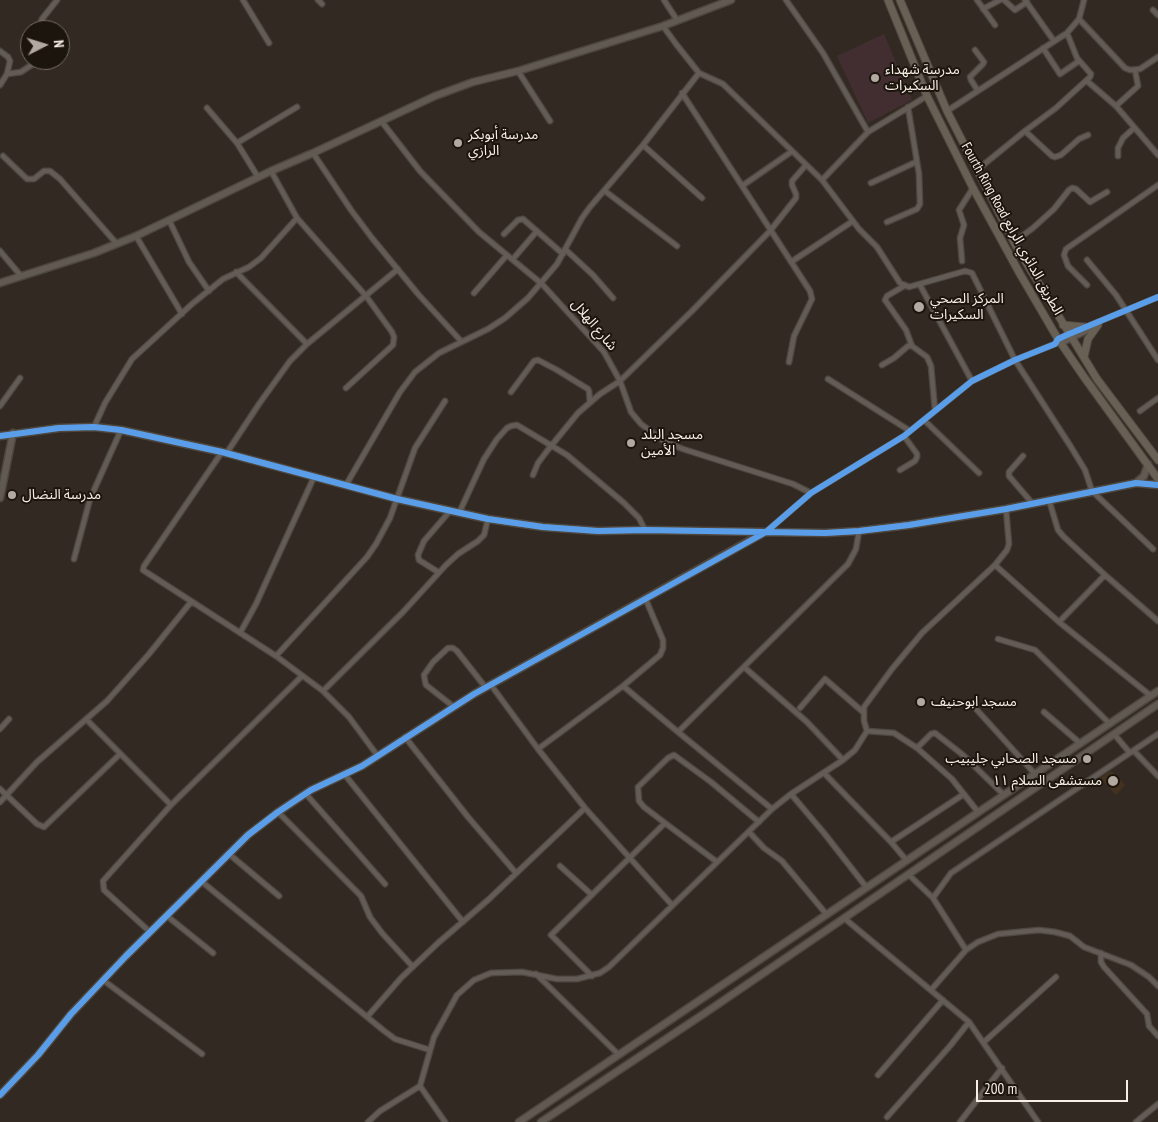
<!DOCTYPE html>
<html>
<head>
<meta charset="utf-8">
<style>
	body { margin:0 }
	#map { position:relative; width:1158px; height:1122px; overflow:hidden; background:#322a22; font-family:"PT Sans Narrow",sans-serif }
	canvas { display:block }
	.north { position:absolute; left:20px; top:20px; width:50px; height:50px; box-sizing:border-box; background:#1b150e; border:1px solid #736c64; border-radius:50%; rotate:85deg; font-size:14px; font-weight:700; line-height:20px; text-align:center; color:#f7eee5 }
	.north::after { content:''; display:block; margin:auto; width:18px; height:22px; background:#b2a9a1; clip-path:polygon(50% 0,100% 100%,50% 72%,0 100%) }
	.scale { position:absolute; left:976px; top:1080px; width:152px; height:22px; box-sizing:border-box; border:2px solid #f7eee5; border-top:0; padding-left:6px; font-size:15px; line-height:18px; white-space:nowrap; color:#f7eee5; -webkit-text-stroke:4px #1b150e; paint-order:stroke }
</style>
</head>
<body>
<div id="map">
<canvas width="1158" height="1122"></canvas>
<div class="north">N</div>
<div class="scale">200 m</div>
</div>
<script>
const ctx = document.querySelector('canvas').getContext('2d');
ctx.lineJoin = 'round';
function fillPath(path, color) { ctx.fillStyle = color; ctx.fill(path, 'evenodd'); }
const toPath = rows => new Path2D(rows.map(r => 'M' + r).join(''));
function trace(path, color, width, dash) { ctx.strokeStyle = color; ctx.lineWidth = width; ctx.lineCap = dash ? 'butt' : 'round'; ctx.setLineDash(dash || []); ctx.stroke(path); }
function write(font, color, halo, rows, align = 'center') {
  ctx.font = font + ' "PT Sans Narrow","Noto Sans Arabic",sans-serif'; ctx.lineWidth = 4; ctx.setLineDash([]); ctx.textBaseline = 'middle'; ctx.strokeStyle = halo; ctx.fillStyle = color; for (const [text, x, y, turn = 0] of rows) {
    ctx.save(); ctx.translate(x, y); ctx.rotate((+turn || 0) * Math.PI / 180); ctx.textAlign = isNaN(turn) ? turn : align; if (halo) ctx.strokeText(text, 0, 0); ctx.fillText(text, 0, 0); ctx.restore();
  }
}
const built = toPath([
	[1109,772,1113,772,1125,785,1116,795,1100,778]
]);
const education = toPath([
	[884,34,912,100,868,123,837,56]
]);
const street = toPath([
	[243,0,269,43],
	[318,0,322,4],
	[664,0,677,20],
	[786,0,823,53,868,132],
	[977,0,995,25],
	[1004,0,1015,10,1027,2],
	[1025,0,1054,41],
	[983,9,1000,0],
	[1153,10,1158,15],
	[1079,19,1125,68,1130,70,1140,69,1158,57],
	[663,26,676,44,699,73,723,84,822,180,859,229,877,247,900,283,909,287,965,271,972,273,1015,360,1071,447,1085,470,1092,491,1153,549],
	[38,30,42,19,57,0],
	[1043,48,1060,74,1079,61],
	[975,50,984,62,983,64,970,77,971,80,978,91],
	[0,51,8,57,10,61,7,74,0,85],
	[518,71,550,121],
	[7,74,21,72,39,60],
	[1087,81,1116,106,1158,155],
	[682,93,810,291,812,299,794,336,789,362],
	[1116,106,1138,86,1135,70],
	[207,108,237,143,258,177],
	[947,111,1067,33,1079,19,1084,0],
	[382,122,420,171,479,232,542,284,604,352,620,381,631,412,641,424,665,442,683,449,793,484,811,493],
	[1025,131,1052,156,1055,157,1061,155,1079,139,1088,135],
	[237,143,297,107],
	[643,145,702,198],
	[313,153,351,210,372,238,418,294,461,341],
	[3,156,27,179,34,179,44,171,50,171,60,179,117,244],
	[1118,156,1118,148,1123,138,1134,128],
	[977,170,1025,131,1056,108,1090,77,1091,74,1077,58,1067,33],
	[822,180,868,132,927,96],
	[871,183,916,162],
	[742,186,791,152],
	[605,191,677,246],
	[297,218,366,296,392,332,394,337,393,345,346,388],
	[169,220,189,262,209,291],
	[887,222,917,209,920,204,919,174,908,107],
	[504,234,518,220,523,219,563,254],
	[136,236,182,314],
	[1014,242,1033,228,1054,209,1069,190,1072,188,1076,189,1090,202,1107,192],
	[566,250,593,275,613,298],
	[0,251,21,276],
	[513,259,537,231],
	[1087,260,1116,295,1158,360],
	[962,261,960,238,964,225,959,210,973,188],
	[791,262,853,221],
	[236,272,307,344],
	[920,285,972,381],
	[1087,285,1068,266,1064,255,1066,249,1158,185],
	[904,286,887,296,885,300,906,330,912,346],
	[474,293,507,255],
	[1060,344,1095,327],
	[882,365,894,358,908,346,912,346,927,357,931,366,935,410],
	[828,379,910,431],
	[511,392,534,361,538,360,557,370,588,389,589,391,590,402],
	[0,406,20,378],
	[1140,411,1158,398],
	[924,420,979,473],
	[94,427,105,403,132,359,192,304,223,279,249,267,261,258,297,218,271,171],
	[222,452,144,566,143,570,276,656,323,691,349,717,377,755],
	[226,454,259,404,290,361,307,344,398,269],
	[1023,456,1009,472,1009,476,1033,504],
	[900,470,915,461,917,457,917,454,904,436],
	[533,475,538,463,547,451,578,413,600,394,620,381,692,311,770,231,796,198,796,194,792,185,792,181,806,165],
	[346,485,400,392,415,372,439,353,488,329,505,318,528,298,557,264,582,218,590,207,643,145,699,73],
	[1049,500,1058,530,1064,537,1105,575,1059,622],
	[459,513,484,459,497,439,507,428,511,426,517,425,567,455,624,503,639,518,645,530],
	[766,532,811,493,904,436,972,381,1015,360,1055,344,1058,339,1069,334,1158,297],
	[74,559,90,499,121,430],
	[995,565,1059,622,1151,696],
	[438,572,419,560,418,555,424,541,450,511],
	[1105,575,1158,621],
	[240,633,256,604,314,477],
	[998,639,1035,650,1110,724],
	[276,656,367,557,376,544,390,518,415,448,445,401],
	[744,667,807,722,843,760],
	[491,685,538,749,585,808,672,905],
	[623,686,678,732],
	[323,691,403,612,446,565,458,554,478,541,484,535,488,519],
	[454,707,426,685,425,681,424,675,433,662,448,648,453,648,457,651,486,688],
	[800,708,825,679,863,712],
	[977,710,1035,774],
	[1044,712,1081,744],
	[86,719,171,805],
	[0,729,9,719],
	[867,731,894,733,917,748,952,779,978,812],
	[1114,734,1130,753],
	[405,737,468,817,516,873],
	[917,748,931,734,935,733,963,755,1004,795],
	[538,749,623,686,660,655,663,648,663,640,646,600],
	[1134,751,1158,776],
	[824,773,891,842,964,794],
	[345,775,463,922],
	[0,789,37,824,44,827,120,754],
	[306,794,385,884],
	[791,794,824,833,867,888],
	[0,802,37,762,107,701,149,654,191,602],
	[772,809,678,732,848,564,856,549,859,531],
	[278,812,361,896,370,917,382,933,413,967],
	[665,823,644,807,639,801,638,787,668,758,674,755,711,782,759,822],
	[749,832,764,848,782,861,827,915],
	[891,842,907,861],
	[229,854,279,896],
	[560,866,592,895],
	[908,874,933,898,966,950,978,942,998,934,1039,930,1055,932,1070,936,1084,947,1131,965,1149,977,1158,986],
	[201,881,383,1030,395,1039,430,1050],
	[933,898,951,873,1158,734],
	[167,916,213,953],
	[844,918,969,1022,1038,1122],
	[150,932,104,890,103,881,171,805,302,676],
	[1101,953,1101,962,1104,967,1147,1014,1149,1026,1158,1036],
	[536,974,619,1055],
	[592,976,551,935,665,823,717,862],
	[103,980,202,1054],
	[931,990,966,950],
	[367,1017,401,978,438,943,488,900,585,808],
	[984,1042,1056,977],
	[878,1075,943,1000],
	[887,1117,950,1046,969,1022],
	[368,1122,380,1111,420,1086],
	[445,1122,420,1086,434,1037,457,995,474,980,491,973,522,972,557,979,577,979,600,973,609,967,772,809,791,794,843,760,855,750,867,731,864,721,864,707,892,669,922,633,995,565,1007,550,1009,544,1006,509],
	[960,1122,1002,1068],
	[1136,1122,1158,1104]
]);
const secondary = toPath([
	[0,283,94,253,136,236,271,171,313,153,435,96,473,82,518,71,663,26,731,0],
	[0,436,59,428,94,427,121,430,222,452,397,499,488,519,543,527,598,531,645,530,825,533,859,531,909,525,1006,509,1136,483,1158,485],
	[1137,482,1144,476,1148,464],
	[0,498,13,433],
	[0,1095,38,1055,71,1014,126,956,248,835,278,812,311,790,362,766,474,694,765,532],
	[519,1122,1158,691],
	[541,1122,708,1011,1158,704]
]);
const primary = toPath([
	[888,0,927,96,973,188,1020,274,1058,339,1084,377,1158,479],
	[900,0,947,111,1016,246,1097,379,1158,460],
	[1063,325,1085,327],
	[1084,357,1088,339,1098,325]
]);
const cycleway = toPath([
	[0,436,59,428,94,427,121,430,222,452,397,499,488,519,543,527,598,531,645,530,825,533,859,531,909,525,1006,509,1136,483,1158,485],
	[0,1095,38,1055,71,1014,126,956,248,835,278,812,311,790,362,766,474,694,766,532,811,493,904,436,972,381,1015,360,1055,344,1058,339,1069,334,1158,297]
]);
const markers = [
	[875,78,5,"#b2a9a1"],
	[458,143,5,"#b2a9a1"],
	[919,307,6,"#b2a9a1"],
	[631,443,5,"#b2a9a1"],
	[12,495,5,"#b2a9a1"],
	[921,702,5,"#b2a9a1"],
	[1087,759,5,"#b2a9a1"],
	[1113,781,6,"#b2a9a1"]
];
const poiNames = [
	["مدرسة شهداء",885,70],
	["السكيرات",885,86],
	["مدرسة أبوبكر",468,135],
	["الرازي",468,151],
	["المركز الصحي",930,299],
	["السكيرات",930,315],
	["مسجد البلد",641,435],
	["الأمين",641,451],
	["مدرسة النضال",22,495],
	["مسجد ابوحنيف",931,702],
	["مسجد الصحابي جليبيب",1077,759,"right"],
	["مستشفى السلام ١١",1102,781,"right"]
];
const streetNames = [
	["Fourth Ring Road الطريق الدائري الرابع",1012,229,61],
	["شارع الهلال",594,325,50]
];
fillPath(built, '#42321f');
fillPath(education, '#422e30');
trace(street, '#4d473f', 7);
trace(secondary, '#4d473f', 9);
trace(primary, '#4d473f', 9);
trace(street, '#635c56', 4.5);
trace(secondary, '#615a52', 6);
trace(primary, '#686054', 7);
trace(cycleway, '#5a9eea', 6);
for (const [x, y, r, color] of markers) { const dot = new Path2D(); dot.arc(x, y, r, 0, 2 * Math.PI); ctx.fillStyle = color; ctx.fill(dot); trace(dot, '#1b150e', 2); }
write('14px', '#f7eee5', '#1b150e', poiNames, 'left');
write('14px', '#f7eee5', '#1b150e', streetNames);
</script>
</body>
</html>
